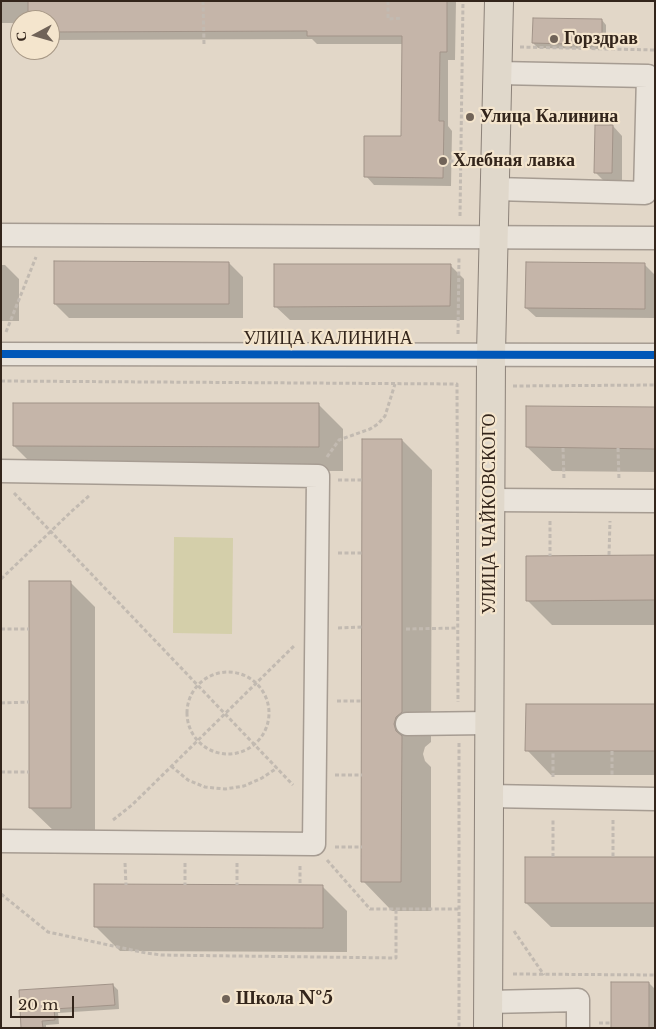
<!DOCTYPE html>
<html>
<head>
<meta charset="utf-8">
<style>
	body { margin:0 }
	#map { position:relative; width:656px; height:1029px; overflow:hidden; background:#e2d7c8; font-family:"Libre Baskerville",serif }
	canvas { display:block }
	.frame { position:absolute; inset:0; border:2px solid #33251b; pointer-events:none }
	.north { position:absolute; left:10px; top:10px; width:50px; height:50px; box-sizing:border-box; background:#f4e5cd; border:1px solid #a79886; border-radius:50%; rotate:264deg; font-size:14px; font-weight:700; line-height:20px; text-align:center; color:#33251b }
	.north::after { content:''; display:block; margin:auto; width:18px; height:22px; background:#706358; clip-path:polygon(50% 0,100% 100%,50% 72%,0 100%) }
	.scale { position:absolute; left:10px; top:996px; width:64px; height:22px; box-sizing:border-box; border:2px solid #33251b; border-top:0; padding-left:6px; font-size:15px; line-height:18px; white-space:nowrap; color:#33251b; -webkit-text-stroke:4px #f4e5cd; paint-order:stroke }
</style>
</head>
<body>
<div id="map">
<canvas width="656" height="1029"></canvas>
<div class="frame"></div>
<div class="north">С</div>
<div class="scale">20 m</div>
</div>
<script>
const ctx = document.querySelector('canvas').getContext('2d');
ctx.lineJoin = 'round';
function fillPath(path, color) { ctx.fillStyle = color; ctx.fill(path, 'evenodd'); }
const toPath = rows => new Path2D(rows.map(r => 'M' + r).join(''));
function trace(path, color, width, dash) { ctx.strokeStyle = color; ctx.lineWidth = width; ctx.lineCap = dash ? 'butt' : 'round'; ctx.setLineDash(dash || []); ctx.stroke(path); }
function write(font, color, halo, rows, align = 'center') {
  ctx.font = font + ' "Libre Baskerville",serif'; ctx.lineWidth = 4.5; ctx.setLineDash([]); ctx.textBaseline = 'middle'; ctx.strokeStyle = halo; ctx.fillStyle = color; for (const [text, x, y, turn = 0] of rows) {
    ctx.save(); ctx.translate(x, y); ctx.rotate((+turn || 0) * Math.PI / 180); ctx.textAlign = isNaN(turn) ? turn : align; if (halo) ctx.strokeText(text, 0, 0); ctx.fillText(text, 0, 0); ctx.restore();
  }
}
const green = toPath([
	[174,537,233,538,232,634,173,633]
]);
const shadow = toPath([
	[1,1,456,1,455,60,448,60,448,126,452,131,451,186,374,185,366,176,402,137,403,44,317,44,312,39,50,40,50,20,20,20,20,23,1,23],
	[602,20,606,25,606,49,538,48,533,43],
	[613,126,622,136,622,182,605,182,596,173],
	[229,263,243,277,243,318,69,318,55,304],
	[644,264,654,274,654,318,536,317,526,308],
	[1,265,5,265,19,279,19,321,1,321],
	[450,265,464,279,464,320,290,320,275,306],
	[319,405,343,429,343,471,38,470,14,446],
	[655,408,655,472,552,471,527,447],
	[402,440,432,470,431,742,425,747,423,754,425,761,431,767,431,911,392,911,363,881],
	[655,556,655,625,552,625,527,600],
	[70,582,95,607,95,832,55,832,30,808],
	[655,706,655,775,551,775,527,750],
	[655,858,655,927,551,927,526,903],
	[323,887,347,911,347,952,120,951,95,926],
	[649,983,655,989,655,1028,612,1028],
	[113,985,118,990,119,1009,58,1013,59,1024,46,1025,46,1028,22,1028,20,991]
]);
const building = toPath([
	[28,1,447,1,447,52,440,52,439,121,444,121,443,178,364,177,364,136,401,136,402,36,307,36,307,31,50,32,50,20,28,20,28,1],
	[533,18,602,19,602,45,532,43,533,18],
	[595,125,613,125,612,173,594,173,595,125],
	[54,261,229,262,229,304,54,304,54,261],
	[526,262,645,263,645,309,525,308,526,262],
	[274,264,451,264,450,306,274,307,274,264],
	[13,403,319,403,319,447,13,446,13,403],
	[526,406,655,407,655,449,526,447,526,406],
	[362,439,402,439,402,712,396,717,394,724,396,731,402,736,401,882,361,882,362,439],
	[655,555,655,600,526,601,526,556,655,555],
	[29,581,71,581,71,808,29,808,29,581],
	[526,704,655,704,655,751,525,751,526,704],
	[525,857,655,857,655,903,525,903,525,857],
	[94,884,323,885,323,928,94,927,94,884],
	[611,982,649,982,649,1028,611,1028,611,982],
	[113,984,115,1005,54,1009,55,1020,42,1021,43,1028,21,1028,19,990,113,984]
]);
const path = toPath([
	[203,1,204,44],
	[388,1,388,19,402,18],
	[520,47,655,50],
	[443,161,461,161],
	[460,216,463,1],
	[6,332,36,257],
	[458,334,459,257],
	[1,381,457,384,458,702],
	[513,386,655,385],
	[563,448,564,480],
	[618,448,619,480],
	[327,457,339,440,370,429,378,424,385,416,395,384],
	[338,480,362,480],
	[14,493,293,785],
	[550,521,550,556],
	[338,553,362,553],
	[609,555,610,521],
	[1,579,73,510,90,495],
	[338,628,362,627],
	[1,629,29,629],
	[406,629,458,628],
	'187 713a41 41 0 1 1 82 0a41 41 0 1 1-82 0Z',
	[337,701,362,701],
	[1,703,29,702],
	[459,743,459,1028],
	[612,751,612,776],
	[171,766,188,780,205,787,225,789,244,786,262,778,277,768],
	[1,772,29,772],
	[335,775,362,775],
	[553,777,553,751],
	[113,820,132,805,294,646],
	[613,820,613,857],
	[335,847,362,847],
	[553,857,553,818],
	[327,860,370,909,459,909],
	[125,863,126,885],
	[185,863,185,885],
	[237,863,237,885],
	[300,866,300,885],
	[1,894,48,932,146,953,161,955,396,958,396,909],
	[514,931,544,975],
	[513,974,655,975],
	[599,1023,611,1023]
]);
const minor = toPath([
	[495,189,645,193,648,76,498,73],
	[1,235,655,238],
	[1,354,655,355],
	[1,471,318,476,318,479,314,844,1,841],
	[491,500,655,501],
	[407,724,489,723],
	[489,796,655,799],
	[488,1002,578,1000,578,1028]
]);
const major = toPath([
	[488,1028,491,354,499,1]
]);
const cycleway = toPath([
	[1,354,655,355]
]);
const markers = [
	[554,39,5,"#706358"],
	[470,117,5,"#706358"],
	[443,161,5,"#706358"],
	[226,999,5,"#706358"]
];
const poiNames = [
	["Горздрав",564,39],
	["Улица Калинина",480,117],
	["Хлебная лавка",453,161],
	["Школа №5",236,999]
];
const streetNames = [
	["УЛИЦА КАЛИНИНА",328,339],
	["УЛИЦА ЧАЙКОВСКОГО",490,514,-90]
];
fillPath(green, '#d4cfaa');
fillPath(shadow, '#0003');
fillPath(building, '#c5b5a9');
trace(building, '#a19388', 1);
trace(minor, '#a69c92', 25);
trace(major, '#8c8279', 30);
trace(path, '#c2bab1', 3, [4, 2.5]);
trace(minor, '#e9e3da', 22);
trace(major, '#e0d8cb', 28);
trace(cycleway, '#0057b8', 8);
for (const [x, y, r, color] of markers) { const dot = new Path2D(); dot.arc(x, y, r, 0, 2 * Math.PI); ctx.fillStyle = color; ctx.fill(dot); trace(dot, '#f4e5cd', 2); }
write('bold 18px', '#33251b', '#f4e5cd', poiNames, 'left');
write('18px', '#33251b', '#f4e5cd', streetNames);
</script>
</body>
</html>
